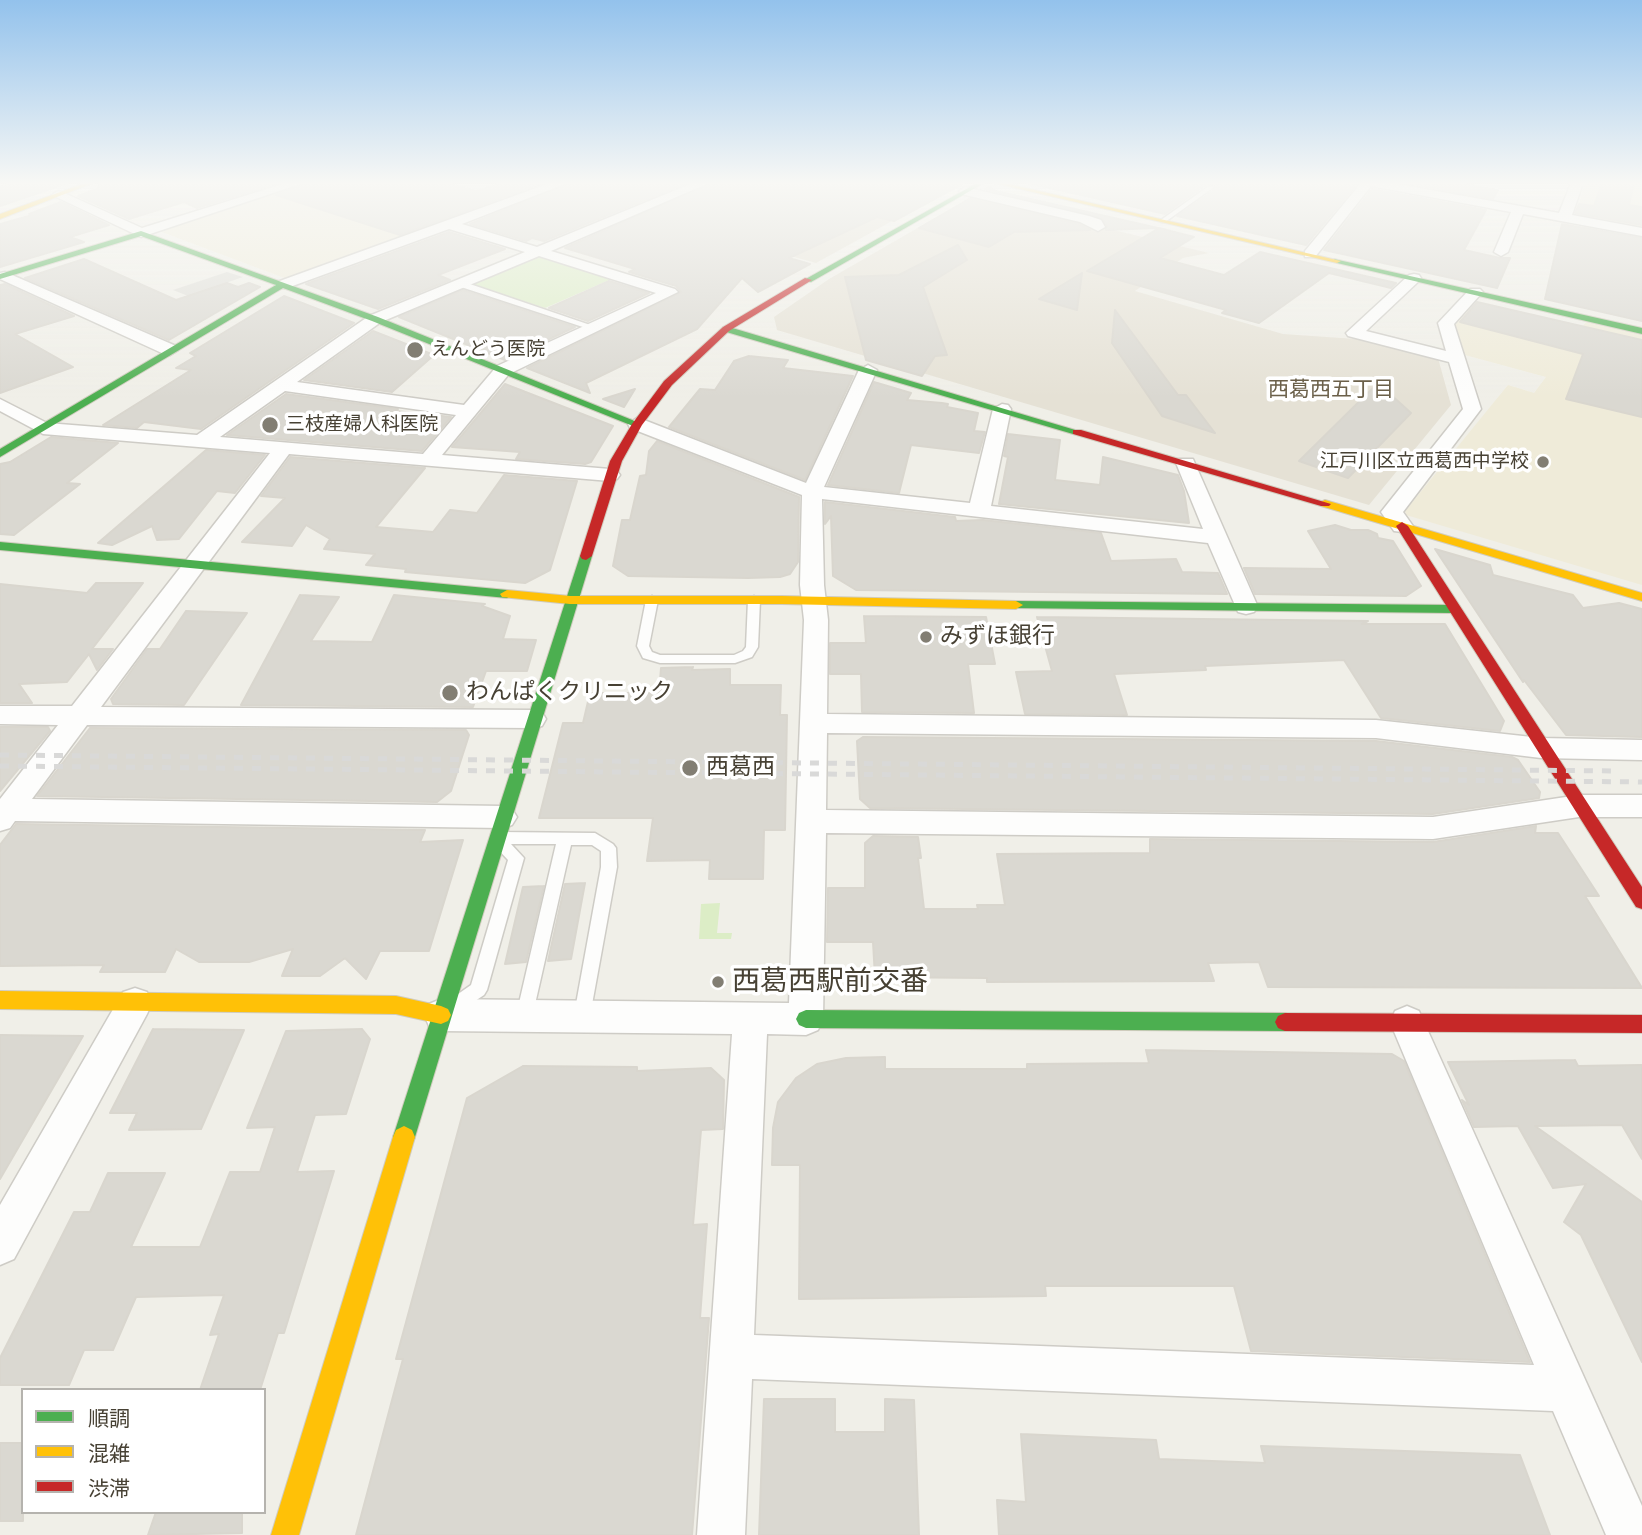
<!DOCTYPE html>
<html>
<head>
<meta charset="utf-8">
<style>
	body { margin:0 }
	#map { position:relative; width:1642px; height:1535px; overflow:hidden; background:#f0efe8; font-family:"Fira Sans Condensed","Noto Sans JP",sans-serif }
	canvas { display:block }
	.legend { position:absolute; left:21px; top:1388px; width:245px; height:126px; box-sizing:border-box; background:#fff; border:2px solid #b5b3ae; margin:0; padding:9px 12px; list-style:none; font-size:21px; color:#474134 }
	.legend li { display:flex; align-items:center; gap:14px; height:35px }
	.legend b { width:35px; border:2px solid #b5b3ae }
</style>
</head>
<body>
<div id="map">
<canvas width="1642" height="1535"></canvas>
<ul class="legend">
<li><b style="height:9px;background:#4caf50"></b>順調</li>
<li><b style="height:9px;background:#ffc107"></b>混雑</li>
<li><b style="height:9px;background:#c62828"></b>渋滞</li>
</ul>
</div>
<script>
const ctx = document.querySelector('canvas').getContext('2d');
ctx.lineJoin = 'round';
function fillPath(path, color) { ctx.fillStyle = color; ctx.fill(path, 'evenodd'); }
const toPath = rows => new Path2D(rows.map(r => 'M' + r).join(''));
function trace(path, color, width, dash) { ctx.strokeStyle = color; ctx.lineWidth = width; ctx.lineCap = dash ? 'butt' : 'round'; ctx.setLineDash(dash || []); ctx.stroke(path); }
function write(font, color, halo, rows, align = 'center') {
  ctx.font = font + ' "Fira Sans Condensed","Noto Sans JP",sans-serif'; ctx.lineWidth = 7; ctx.setLineDash([]); ctx.textBaseline = 'middle'; ctx.strokeStyle = halo; ctx.fillStyle = color; for (const [text, x, y, turn = 0] of rows) {
    ctx.save(); ctx.translate(x, y); ctx.rotate((+turn || 0) * Math.PI / 180); ctx.textAlign = isNaN(turn) ? turn : align; if (halo) ctx.strokeText(text, 0, 0); ctx.fillText(text, 0, 0); ctx.restore();
  }
}
const residential = toPath([
	[876,183,938,183,956,186,816,263,740,242],
	[973,196,1209,253,1183,258,1135,291,1283,334,1371,340,1438,358,1451,405,1369,505,777,330,774,317,829,279]
]);
const education = toPath([
	[305,183,377,183,475,211,287,279,159,231],
	[1585,183,1642,183,1642,230,1575,216],
	[1470,308,1578,333,1586,322,1642,335,1642,585,1406,515,1405,511,1508,385,1534,393,1546,377,1465,355,1455,325]
]);
const green = toPath([
	[542,255,614,278,545,308,472,285,473,281,534,256],
	[720,903,717,933,732,933,731,939,699,939,701,904]
]);
const parking = toPath([
	[227,272,243,277,188,296,173,290]
]);
const building = toPath([
	[12,183,68,183,0,206,0,187,12,183],
	[101,183,278,183,197,208,184,202,129,219,78,196,97,189,101,183],
	[306,183,446,183,476,191,501,183,543,183,400,235,276,195,306,183],
	[570,183,687,183,544,241,532,238,526,241,470,224,570,183],
	[711,183,964,183,894,221,877,217,789,258,810,264,758,292,742,278,697,329,586,383,590,393,527,368,681,292,676,286,629,272,635,269,565,248,711,183],
	[1028,183,1358,183,1306,245,1177,216,1216,189,1215,184,1207,184,1165,214,1028,183],
	[1404,183,1456,183,1498,190,1493,199,1404,183],
	[1602,183,1634,183,1629,205,1642,207,1642,225,1575,213,1579,204,1594,206,1602,183],
	[989,187,996,191,1158,228,1106,230,1107,226,1102,218,985,189,989,187],
	[1372,189,1486,210,1464,250,1500,258,1510,258,1497,288,1324,250,1372,189],
	[969,199,1079,224,1090,230,1014,232,989,247,919,228,969,199],
	[61,202,109,225,70,237,84,242,0,267,0,224,32,215,29,214,61,202],
	[1562,224,1642,238,1642,321,1545,299,1562,224],
	[1159,228,1194,237,1160,258,1224,275,1260,252,1396,283,1391,288,1329,273,1259,323,1222,313,1226,310,1087,271,1159,228],
	[449,232,505,249,438,275,450,280,378,309,306,284,449,232],
	[958,245,967,260,923,287,947,355,935,356,922,376,866,360,845,277,899,275,958,245],
	[84,259,176,300,227,283,238,287,249,283,260,287,169,340,25,278,84,259],
	[1082,273,1077,310,1039,299,1082,273],
	[609,281,649,293,588,321,549,308,609,281],
	[5,284,74,316,15,334,73,367,0,393,0,285,5,284],
	[463,290,575,327,505,360,399,317,463,290],
	[284,296,354,323,201,429,144,422,137,428,103,425,191,370,176,368,196,356,190,353,284,296],
	[1477,302,1642,340,1642,417,1566,399,1583,354,1460,322,1477,302],
	[1115,310,1178,395,1186,395,1215,433,1162,416,1112,343,1115,310],
	[373,331,434,355,392,392,304,380,373,331],
	[749,356,788,360,783,368,853,376,805,480,669,427,700,389,715,390,734,361,749,356],
	[874,382,911,393,907,400,942,403,948,404,947,407,978,413,974,431,985,432,979,453,911,445,899,493,828,485,874,382],
	[1378,383,1411,413,1348,478,1299,461,1378,383],
	[505,384,613,426,591,462,585,464,516,459,520,452,452,447,505,384],
	[635,389,624,407,603,399,635,389],
	[286,394,398,409,396,411,451,417,422,451,227,435,286,394],
	[1008,434,1060,440,1055,480,1100,485,1103,457,1178,475,1184,491,1189,523,999,504,1008,457,1004,456,1008,434],
	[51,437,118,443,67,483,80,484,14,535,0,534,0,464,10,462,51,437],
	[657,441,799,497,798,562,790,574,780,577,748,578,628,576,613,566,622,520,630,520,640,476,646,475,649,451,657,441],
	[206,450,265,455,235,493,217,491,179,539,157,540,152,526,112,545,98,543,206,450],
	[290,457,425,468,376,527,433,532,450,510,477,513,504,475,577,481,550,570,525,583,405,572,406,569,366,565,375,554,324,549,330,539,306,525,292,546,242,542,285,498,261,496,290,457],
	[825,502,955,517,956,521,983,520,1101,533,1111,561,1176,559,1182,572,1218,573,1227,594,856,590,833,576,831,516,825,524,825,502],
	[1335,525,1351,530,1368,530,1377,534,1378,538,1393,541,1421,586,1406,596,1255,594,1244,568,1331,569,1308,531,1335,525],
	[1435,549,1490,565,1493,575,1573,595,1583,608,1619,603,1642,609,1642,737,1566,735,1524,680,1523,682,1435,549],
	[96,583,143,583,92,649,113,649,97,670,89,654,67,682,19,684,32,703,0,703,0,584,87,593,96,583],
	[300,595,339,597,311,641,372,642,394,595,485,604,482,606,510,616,503,639,536,640,527,671,486,671,473,707,241,705,300,595],
	[186,611,247,613,184,705,113,704,111,699,147,649,160,649,186,611],
	[864,616,986,617,995,664,968,664,974,713,862,712,861,674,830,674,830,643,866,643,864,616],
	[1037,617,1368,621,1362,624,1445,624,1504,721,1500,731,1381,718,1344,660,1205,666,1206,670,1114,674,1127,715,1025,714,1016,672,1052,671,1037,617],
	[693,667,692,670,730,669,730,685,781,685,780,715,787,715,785,830,764,830,763,879,709,879,710,860,647,861,653,818,539,818,563,723,583,723,590,693,659,693,661,668,693,667],
	[0,727,48,727,50,731,0,791,0,727],
	[90,728,466,730,469,735,451,791,437,802,37,796,90,728],
	[863,737,1376,741,1512,757,1518,760,1540,792,1539,798,1433,814,870,808,860,799,857,741,863,737],
	[16,824,425,830,420,842,463,840,429,951,380,951,366,979,345,958,320,976,282,976,293,949,249,962,199,962,176,949,165,972,100,972,104,965,0,966,0,845,16,824],
	[1536,826,1535,833,1558,833,1599,896,1585,896,1642,988,1268,987,1259,962,1208,963,1214,981,987,982,987,978,875,977,873,942,827,942,828,888,865,888,865,843,873,836,918,837,921,858,918,858,924,909,978,909,977,905,1005,905,997,854,1150,853,1150,839,1433,842,1536,826],
	[585,883,571,959,548,961,565,884,585,883],
	[544,886,526,962,505,964,523,887,544,886],
	[153,1029,244,1030,201,1129,129,1130,137,1113,110,1113,153,1029],
	[362,1029,370,1039,346,1114,315,1115,297,1172,334,1171,284,1333,278,1333,260,1390,200,1390,219,1334,210,1335,224,1295,136,1297,113,1350,84,1350,69,1385,0,1385,0,1358,74,1212,90,1212,108,1173,165,1173,131,1247,200,1247,230,1172,260,1172,275,1127,247,1128,286,1031,362,1029],
	[0,1035,83,1036,0,1179,0,1035],
	[1146,1050,1392,1054,1404,1061,1530,1362,1251,1351,1234,1286,1045,1286,1046,1296,799,1299,800,1165,772,1165,773,1128,778,1102,796,1078,817,1064,846,1058,885,1057,885,1069,1027,1069,1027,1064,1149,1063,1146,1050],
	[1575,1060,1578,1066,1642,1065,1642,1159,1622,1125,1535,1126,1642,1202,1642,1362,1581,1235,1564,1222,1586,1184,1553,1188,1518,1126,1474,1127,1462,1100,1469,1105,1448,1062,1575,1060],
	[523,1066,637,1067,637,1071,711,1068,724,1080,723,1129,701,1130,693,1225,707,1224,700,1318,709,1318,692,1535,356,1535,403,1359,396,1359,467,1098,523,1066],
	[764,1399,835,1399,835,1432,885,1432,885,1399,914,1400,919,1535,759,1535,764,1399],
	[1021,1434,1156,1440,1159,1459,1265,1463,1261,1446,1520,1455,1550,1535,999,1535,997,1500,1026,1502,1021,1434],
	[0,1443,23,1443,23,1521,0,1521,0,1443],
	[156,1512,242,1512,242,1533,148,1535,156,1512]
]);
const lane = toPath([
	[1209,186,1214,187,1165,222,1161,222,1161,220,1209,186],
	[458,282,464,282,599,328,592,330,458,286,458,282],
	[652,596,658,600,649,646,652,652,660,655,734,655,743,651,746,647,748,600,754,596,760,600,758,647,752,657,735,663,660,663,643,658,637,646,646,600,652,596],
	[500,832,595,833,613,844,616,848,617,867,589,1021,583,1023,577,1021,574,1015,601,867,601,851,592,845,571,845,531,1022,525,1024,519,1022,516,1016,556,844,511,844,524,858,487,990,484,995,463,1009,457,1012,451,1009,448,1004,451,999,471,985,508,860,491,842,495,834,500,832]
]);
const street = toPath([
	[286,183,303,183,141,237,52,195,58,191,62,192,142,228,286,183],
	[550,183,567,183,462,224,537,247,693,183,709,183,551,251,675,289,678,292,509,374,442,455,610,469,617,471,620,475,617,479,610,481,289,454,101,707,533,710,542,712,546,719,542,726,533,728,87,725,32,799,502,806,512,809,517,817,512,825,502,828,15,821,10,828,0,831,0,799,58,725,0,724,0,706,72,706,270,453,43,434,0,411,0,399,47,423,197,435,369,316,525,252,449,229,287,288,277,288,275,285,277,282,550,183],
	[539,256,656,293,497,366,464,405,297,382,381,322,539,256],
	[285,391,456,415,423,454,220,437,285,391],
	[1361,183,1391,183,1559,213,1571,183,1583,183,1572,215,1642,228,1642,236,1523,214,1508,252,1501,256,1494,252,1511,212,1371,186,1315,257,1305,257,1305,251,1361,183],
	[965,187,1089,216,1101,220,1105,227,1098,231,1080,222,961,194,959,191,965,187],
	[5,272,176,346,178,350,170,355,164,354,0,279,0,273,5,272],
	[1414,274,1419,275,1421,278,1419,281,1366,331,1446,351,1438,323,1470,289,1480,289,1483,292,1480,295,1454,324,1481,409,1403,512,1413,526,1410,531,1402,532,1394,531,1381,512,1463,409,1449,362,1348,336,1346,333,1409,275,1414,274],
	[868,365,877,370,824,487,970,503,993,409,1002,404,1008,405,1011,409,991,506,1203,529,1176,463,1179,459,1193,459,1258,607,1254,612,1246,614,1238,612,1208,543,822,499,824,585,828,620,827,714,1376,720,1541,738,1642,740,1642,760,1541,758,1376,738,827,733,826,810,1433,817,1579,795,1642,795,1642,817,1579,817,1433,839,826,833,823,1019,818,1030,806,1035,767,1034,754,1335,1534,1365,1390,1022,1395,1011,1407,1006,1419,1011,1642,1506,1642,1535,1606,1535,1553,1411,752,1379,745,1535,697,1535,732,1034,441,1031,429,1026,424,1015,429,1004,441,999,789,1003,804,620,800,585,802,495,630,428,628,424,637,418,644,420,806,483,859,370,868,365],
	[135,988,147,992,152,1003,147,1014,14,1259,0,1265,0,1205,123,992,135,988]
]);
const fast = toPath([
	[977,183,984,183,811,282,804,280,977,183],
	[141,231,378,317,642,424,633,426,372,321,283,288,0,457,0,449,276,285,141,236,0,279,0,274,141,231],
	[1334,259,1642,328,1642,334,1337,263,1334,259],
	[723,327,729,327,1082,432,1073,434,723,331,723,327],
	[0,542,507,590,514,594,507,598,0,550,0,542],
	[586,552,592,556,415,1137,412,1144,404,1148,396,1144,393,1137,580,556,586,552],
	[1016,601,1453,605,1460,609,1453,613,1011,608,1009,605,1016,601],
	[806,1010,1285,1013,1292,1016,1295,1022,1292,1028,1285,1031,806,1028,799,1025,796,1019,799,1013,806,1010]
]);
const slow = toPath([
	[85,183,93,183,0,219,0,214,85,183],
	[994,183,1005,183,1341,261,1337,263,994,183],
	[1325,500,1642,593,1642,601,1321,506,1321,502,1325,500],
	[507,590,570,596,782,596,1016,601,1023,605,1016,609,782,604,570,604,502,597,500,594,507,590],
	[0,991,396,996,441,1006,448,1009,451,1015,448,1021,441,1024,396,1014,0,1009,0,991],
	[404,1126,412,1130,415,1137,299,1535,271,1535,393,1137,396,1130,404,1126]
]);
const jam = toPath([
	[805,278,812,280,729,331,672,385,642,425,622,461,592,556,586,560,582,559,580,556,610,461,632,424,664,381,723,327,805,278],
	[1073,430,1081,430,1331,504,1329,506,1321,506,1073,434,1073,430],
	[1402,522,1408,526,1642,887,1642,909,1636,907,1396,526,1402,522],
	[1285,1013,1642,1015,1642,1033,1285,1031,1278,1028,1275,1022,1278,1016,1285,1013]
]);
const rail = toPath([
	[0,755,1617,771],
	[0,766,1642,782]
]);
const markers = [
	[415,350,9,"#827e73"],
	[270,425,9,"#827e73"],
	[1543,462,7,"#827e73"],
	[926,637,7,"#827e73"],
	[450,693,9,"#827e73"],
	[690,768,9,"#827e73"],
	[718,982,7,"#827e73"]
];
const farPoinames = [
	["えんどう医院",431,350],
	["三枝産婦人科医院",286,425],
	["江戸川区立西葛西中学校",1529,462,"right"]
];
const farNeighbourhoodnames = [
	["西葛西五丁目",1331,390]
];
const poiNames = [
	["みずほ銀行",940,637],
	["わんぱくクリニック",466,693],
	["西葛西",706,768]
];
const nearPoinames = [
	["西葛西駅前交番",732,982]
];
fillPath(residential, '#e5e1d5');
fillPath(education, '#efebd9');
fillPath(green, '#dcedc6');
fillPath(parking, '#dfded8');
fillPath(building, '#dad8d1');
trace(building, '#d9d6ce', 2);
trace(lane, '#ceccc6', 3);
trace(street, '#ceccc6', 3);
trace(fast, '#d0ccbe', 2);
trace(slow, '#d0ccbe', 2);
trace(jam, '#d0ccbe', 2);
fillPath(lane, '#fdfdfc');
fillPath(street, '#fdfdfc');
fillPath(fast, '#4caf50');
fillPath(slow, '#ffc107');
fillPath(jam, '#c62828');
trace(rail, '#d9d9d8', 5, [9, 9]);
const sky = ctx.createLinearGradient(0, 0, 0, 398);
sky.addColorStop(0, '#93c2ec');
sky.addColorStop(0.46, '#f8f8f5');
sky.addColorStop(1, '#f8f8f500');
ctx.fillStyle = sky;
ctx.fillRect(0, 0, 1642, 398);
for (const [x, y, r, color] of markers) { const dot = new Path2D(); dot.arc(x, y, r, 0, 2 * Math.PI); ctx.fillStyle = color; ctx.fill(dot); trace(dot, '#fff', 2.5); }
write('19px', '#474134', '#fff', farPoinames, 'left');
write('21px', '#6b604a', '#fff', farNeighbourhoodnames);
write('23px', '#474134', '#fff', poiNames, 'left');
write('28px', '#474134', '#fff', nearPoinames, 'left');
</script>
</body>
</html>
